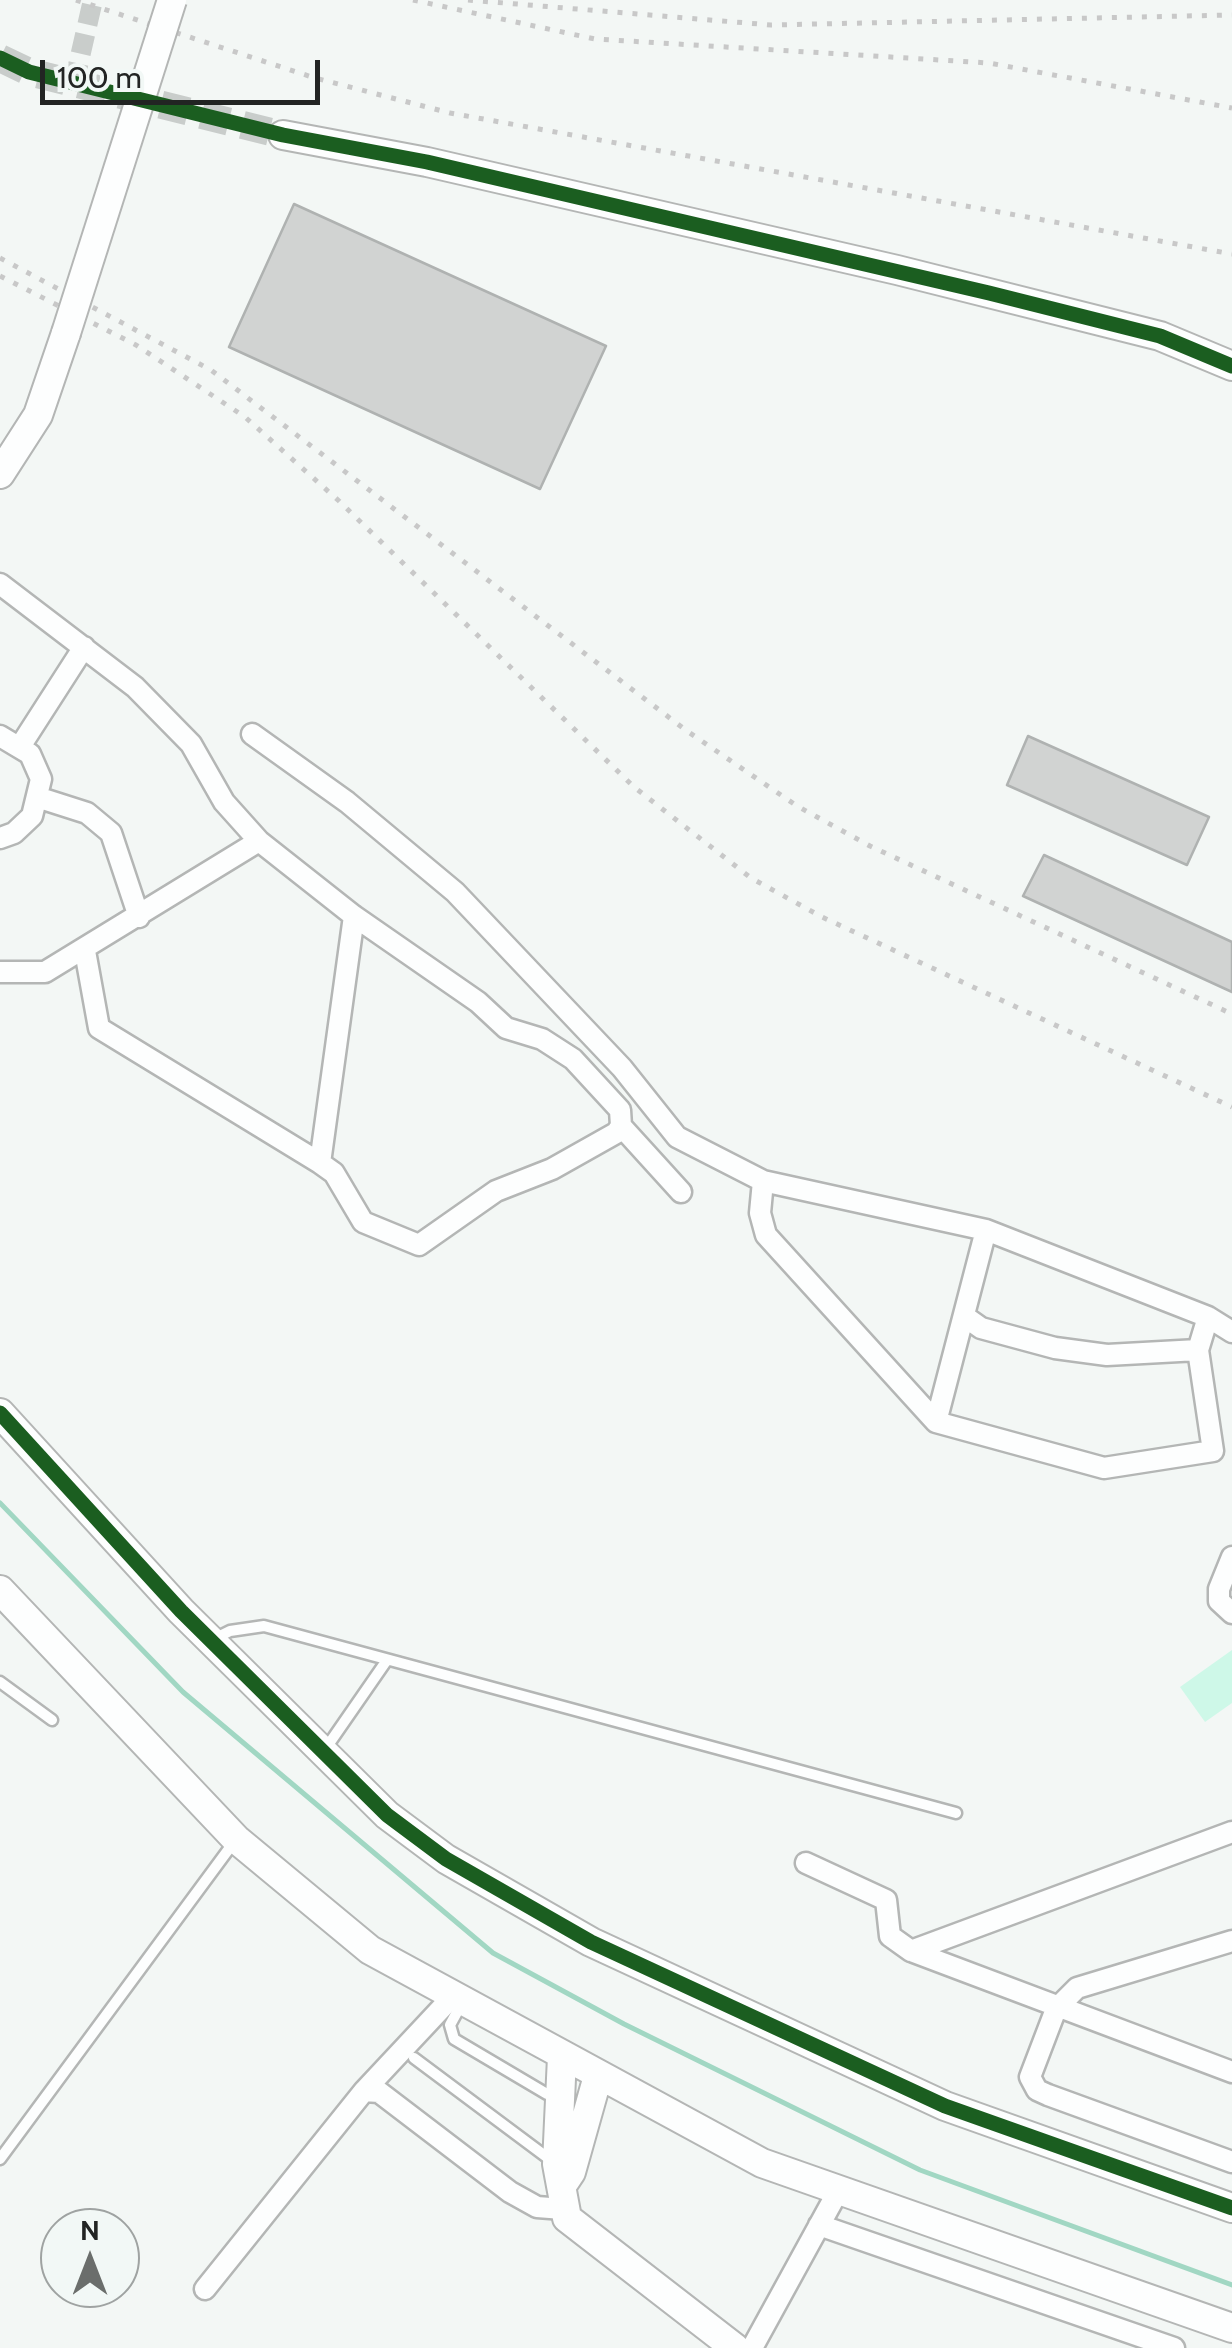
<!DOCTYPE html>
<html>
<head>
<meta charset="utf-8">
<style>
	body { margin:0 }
	#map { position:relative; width:1232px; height:2348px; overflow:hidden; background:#f3f7f5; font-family:Cabin,sans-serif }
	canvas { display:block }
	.north { position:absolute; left:40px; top:2208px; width:100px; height:100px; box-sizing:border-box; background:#f2f8f6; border:2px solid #9fa3a2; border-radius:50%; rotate:0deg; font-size:28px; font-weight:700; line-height:40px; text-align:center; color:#222423 }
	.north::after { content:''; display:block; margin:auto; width:35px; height:45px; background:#6b6e6c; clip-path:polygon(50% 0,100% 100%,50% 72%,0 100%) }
	.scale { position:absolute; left:40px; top:60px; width:280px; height:45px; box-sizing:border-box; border:5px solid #222423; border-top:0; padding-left:12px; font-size:30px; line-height:35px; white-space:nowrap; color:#222423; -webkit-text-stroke:8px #f2f8f6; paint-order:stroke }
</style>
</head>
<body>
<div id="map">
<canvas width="1232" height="2348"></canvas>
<div class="north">N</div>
<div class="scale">100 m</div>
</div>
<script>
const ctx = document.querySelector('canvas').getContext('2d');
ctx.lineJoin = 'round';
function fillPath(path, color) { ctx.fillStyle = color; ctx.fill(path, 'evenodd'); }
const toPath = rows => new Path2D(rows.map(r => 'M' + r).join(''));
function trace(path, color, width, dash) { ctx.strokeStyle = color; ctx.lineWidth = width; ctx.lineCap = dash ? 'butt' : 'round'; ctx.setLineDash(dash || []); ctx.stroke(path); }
const green = toPath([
	[1232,1650,1232,1703,1205,1722,1180,1687]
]);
const stream = toPath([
	[0,1503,183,1692,493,1953,624,2024,920,2170,1232,2285]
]);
const building = toPath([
	[294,204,606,346,540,489,229,347,294,204],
	[1028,736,1209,817,1187,865,1007,785,1028,736],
	[1044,855,1232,942,1232,992,1023,896,1044,855]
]);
const streetTunnel = toPath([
	[74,83,93,0]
]);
const secondaryTunnel = toPath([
	[0,58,29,72,283,135]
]);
const lane = toPath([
	[212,1640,230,1631,264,1626,956,1813],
	[0,1682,52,1720],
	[324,1751,387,1660],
	[462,2003,450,2025,454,2039,547,2094],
	[414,2058,552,2161],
	[0,2159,234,1842]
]);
const street = toPath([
	[0,584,135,687,191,744,224,802,259,841,45,972,0,972],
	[252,734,347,802,455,892,622,1068,677,1137,763,1181,986,1230,1208,1317,1232,1332],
	[0,736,30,754,41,779,32,816,14,833,0,838],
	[21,745,84,647],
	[40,798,87,813,111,833,139,917],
	[85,951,99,1028,320,1163,334,1173,363,1222,419,1245,496,1191,552,1169,616,1133,621,1126,620,1110,573,1059,542,1039,506,1028,478,1002,354,916,259,841],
	[621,1126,681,1192],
	[320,1163,354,916],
	[763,1181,760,1213,766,1235,936,1422,1104,1468,1213,1451,1198,1350,1208,1317],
	[964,1316,981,1328,1055,1348,1107,1355,1198,1350],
	[936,1422,986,1230],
	[1232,1557,1219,1589,1219,1601,1232,1613],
	[1232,1832,911,1951,1232,2072],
	[806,1863,886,1900,890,1936,911,1951],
	[1232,1941,1077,1988,1056,2009,1030,2077,1037,2090,1048,2095,1232,2162],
	[364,2091,452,1997],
	[819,2225,1174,2348],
	[205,2289,364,2091,379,2092,510,2192,537,2207,563,2209],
	[752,2348,837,2193]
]);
const secondary = toPath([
	[283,135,427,162,897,270,1160,336,1232,366],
	[0,474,38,415,66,333],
	[0,1413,181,1611,387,1815,446,1859,591,1942,945,2106,1232,2208],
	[0,1590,236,1839,370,1950,762,2163,1232,2328],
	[562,2057,557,2164,567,2218,735,2348],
	[565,2181,571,2172,598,2076]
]);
const rail = toPath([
	[76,0,315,78,450,113,1232,254],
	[413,0,595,39,989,63,1232,108],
	[468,0,771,25,1232,15],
	[0,258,211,370,687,731,797,806,870,846,1232,1014],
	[0,276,136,345,245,417,339,501,634,787,751,878,822,917,1232,1107]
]);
const secondaryBridge = toPath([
	[66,333,172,0]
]);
const cycleway = toPath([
	[0,58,29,72,283,135,427,162,989,293,1160,336,1232,366],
	[0,1413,181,1611,387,1815,446,1859,591,1942,945,2106,1232,2208]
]);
fillPath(green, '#cef8e8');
trace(stream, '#a1d7c3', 5);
fillPath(building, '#d1d3d2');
trace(building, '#afb2b1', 2.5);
trace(streetTunnel, '#c9cdcb', 20, [20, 10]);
trace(secondaryTunnel, '#c9cdcb', 28, [28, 14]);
trace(lane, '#b4b6b5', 15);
trace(street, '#b4b6b5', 25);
trace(secondary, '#b4b6b5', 32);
trace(lane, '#fdfefe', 10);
trace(street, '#fdfefe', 20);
trace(secondary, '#fdfefe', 28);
trace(rail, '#c8c8c8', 5, [5, 10]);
trace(secondaryBridge, '#b4b6b5', 32, []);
trace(secondaryBridge, '#fdfefe', 28);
trace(cycleway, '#1b5e20', 15);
</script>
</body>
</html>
